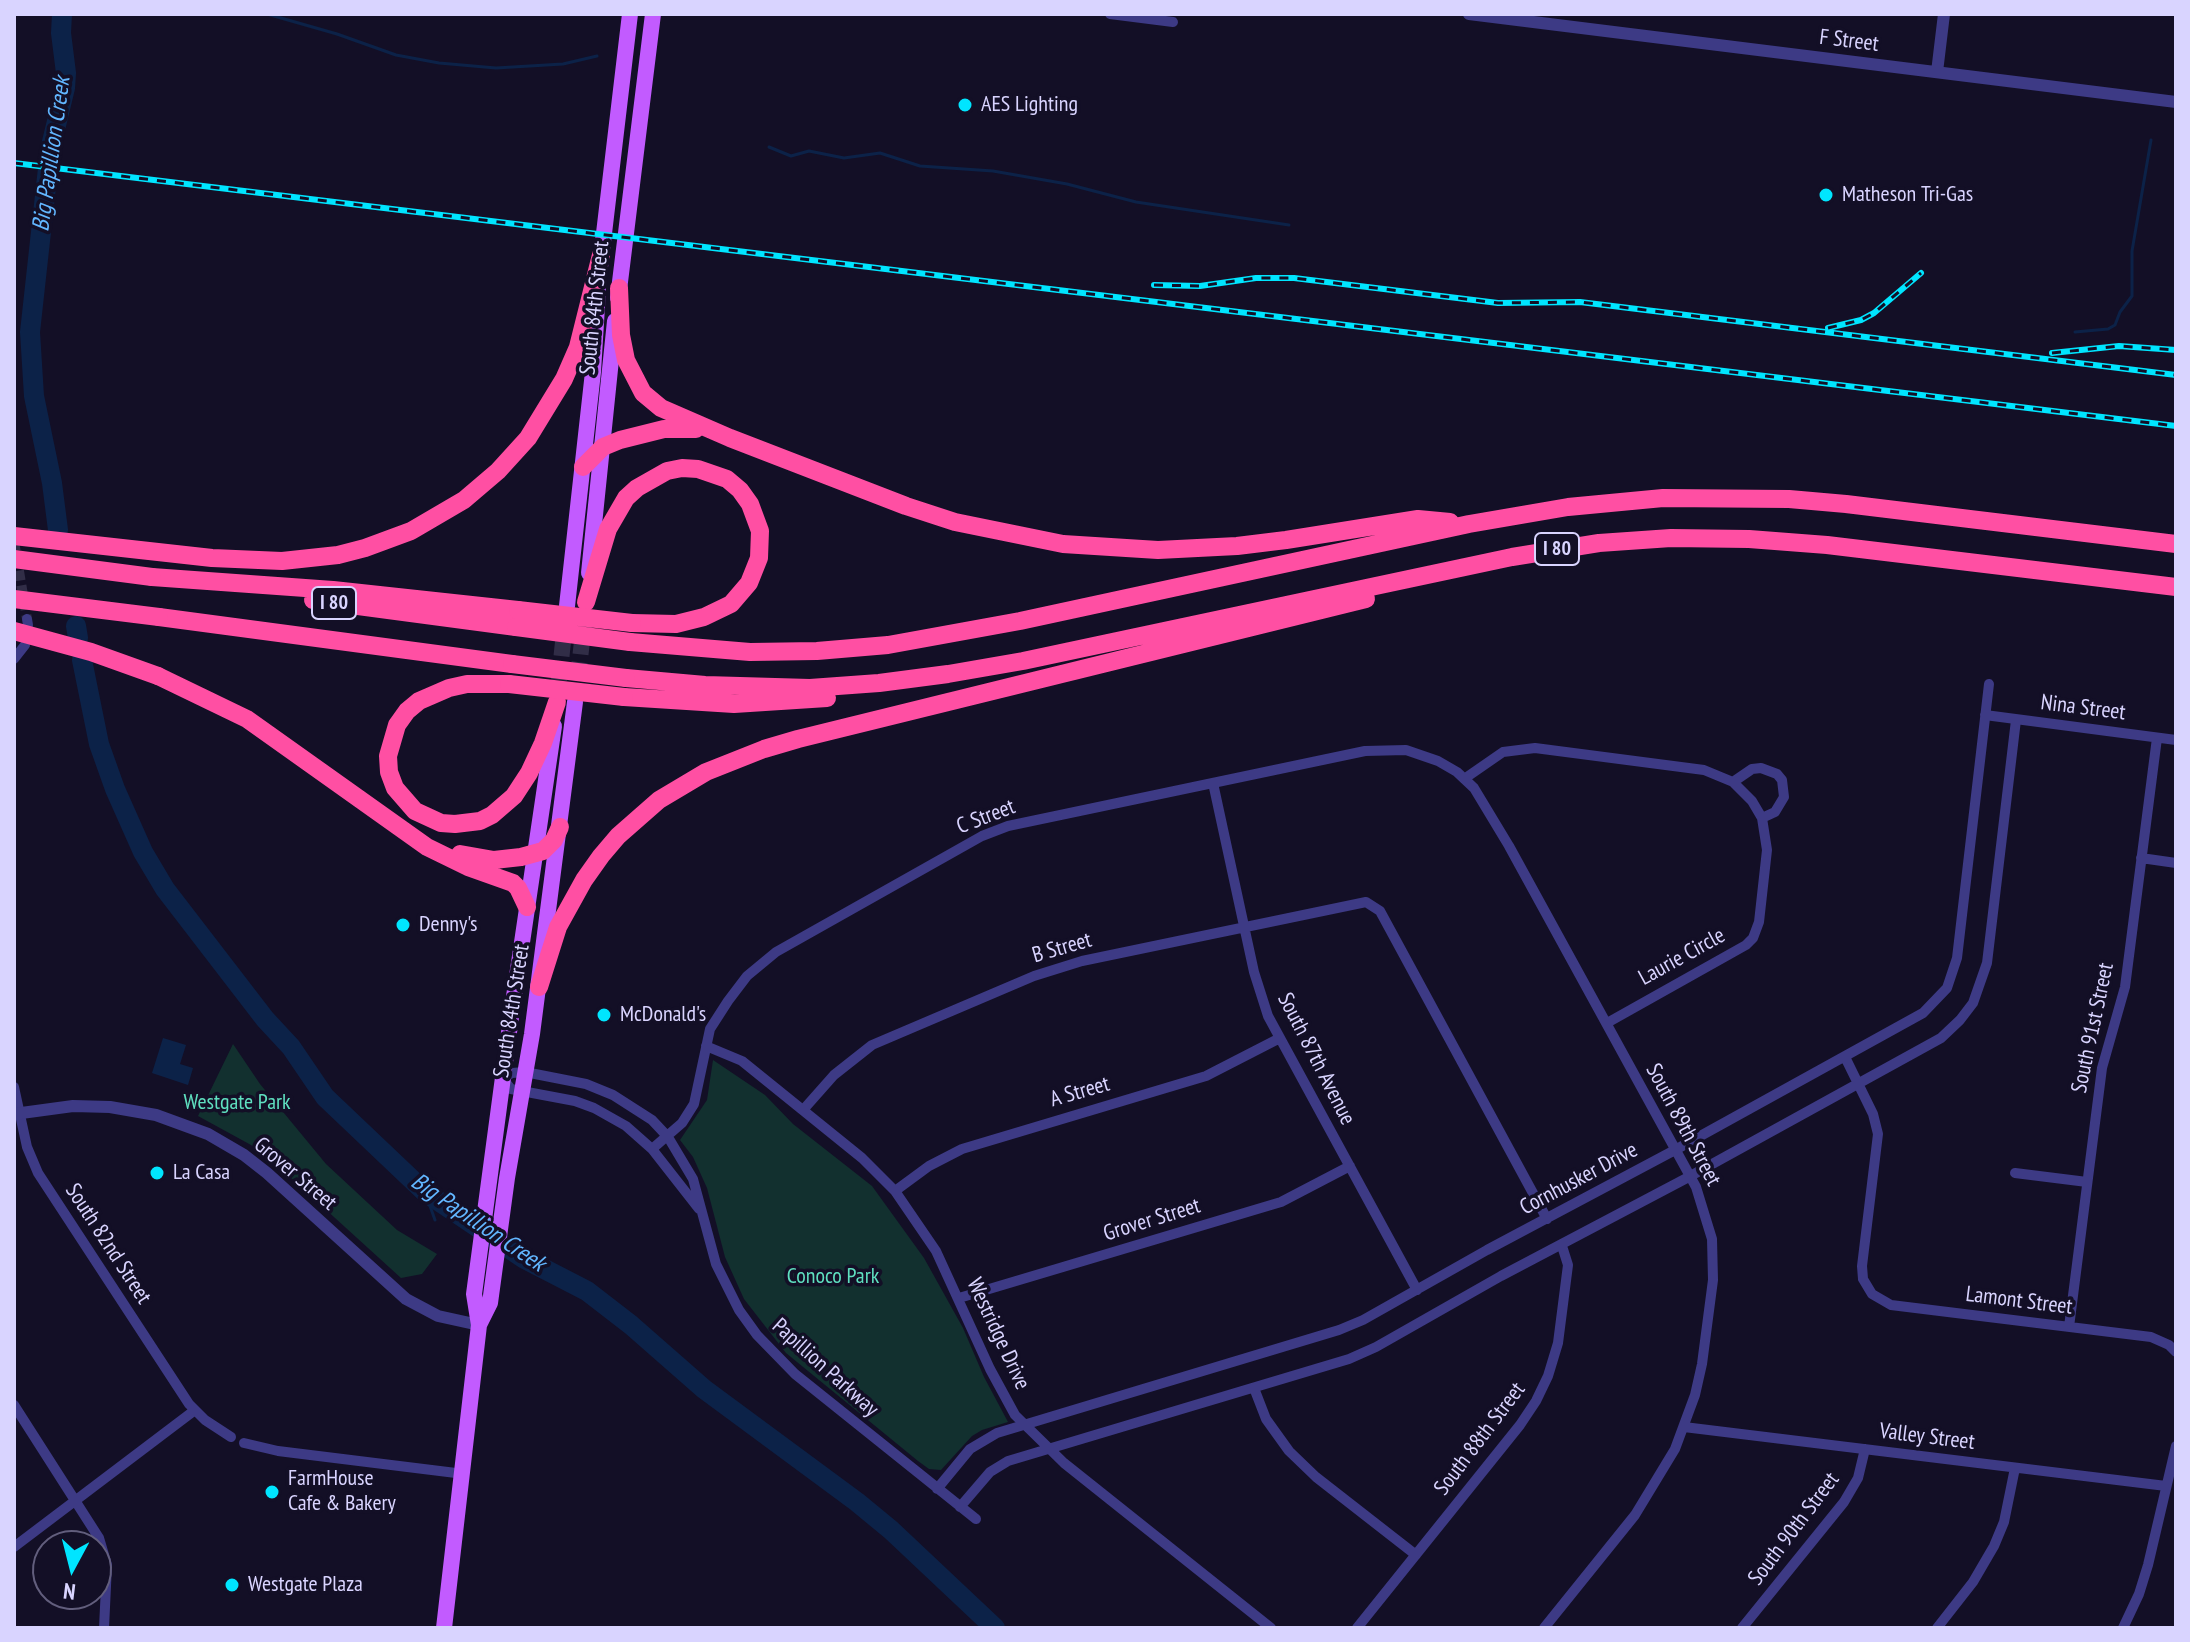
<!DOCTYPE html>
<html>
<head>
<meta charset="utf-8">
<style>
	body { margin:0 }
	#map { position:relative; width:2190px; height:1642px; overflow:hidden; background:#130f26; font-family:"PT Sans Narrow",sans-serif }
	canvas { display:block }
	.frame { position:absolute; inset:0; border:16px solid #d9d4ff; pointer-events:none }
	.north { position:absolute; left:32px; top:1530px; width:80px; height:80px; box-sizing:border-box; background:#130f26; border:2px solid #625e7d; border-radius:50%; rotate:187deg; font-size:22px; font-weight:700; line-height:32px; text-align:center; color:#d9d4ff }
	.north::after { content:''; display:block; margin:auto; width:28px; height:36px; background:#00e5ff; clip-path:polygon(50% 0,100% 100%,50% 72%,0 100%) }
</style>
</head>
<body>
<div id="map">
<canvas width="2190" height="1642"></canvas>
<div class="frame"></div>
<div class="north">N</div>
</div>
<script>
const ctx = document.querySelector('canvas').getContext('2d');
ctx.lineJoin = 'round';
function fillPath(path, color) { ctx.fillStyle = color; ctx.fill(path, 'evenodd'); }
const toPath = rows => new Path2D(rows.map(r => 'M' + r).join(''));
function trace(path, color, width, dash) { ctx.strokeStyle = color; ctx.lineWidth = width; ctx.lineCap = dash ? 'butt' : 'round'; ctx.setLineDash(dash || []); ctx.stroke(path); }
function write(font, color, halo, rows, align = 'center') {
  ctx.font = font + ' "PT Sans Narrow",sans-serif'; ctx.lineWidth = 7; ctx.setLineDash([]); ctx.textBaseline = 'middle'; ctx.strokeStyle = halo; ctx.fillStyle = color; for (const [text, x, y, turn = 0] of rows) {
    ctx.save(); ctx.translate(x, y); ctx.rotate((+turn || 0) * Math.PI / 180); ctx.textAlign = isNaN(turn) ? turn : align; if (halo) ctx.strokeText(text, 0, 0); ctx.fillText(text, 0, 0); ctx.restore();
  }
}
const green = toPath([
	[233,1044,260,1084,326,1164,397,1230,437,1254,422,1274,401,1278,279,1167,251,1145,198,1116],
	[713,1060,765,1095,793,1124,872,1186,924,1258,963,1328,984,1377,1008,1422,982,1430,972,1436,941,1470,929,1469,918,1461,786,1353,744,1299,725,1257,707,1188,693,1157,680,1140,707,1100]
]);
const water = toPath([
	[163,1038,186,1045,180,1064,193,1068,188,1085,152,1073]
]);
const stream = toPath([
	[267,14,337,34,396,55,439,63,496,68,563,64,597,56],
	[769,147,791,156,809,151,844,158,880,153,920,166,993,171,1067,184,1136,202,1289,225],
	[2075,332,2108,329,2115,325,2120,312,2132,296,2132,251,2151,140],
	[425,1192,435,1220]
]);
const river = toPath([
	[58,530,52,483,34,396,30,332,50,150,65,88,66,73,61,33,62,14],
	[76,626,78,638],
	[82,660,99,744,115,789,143,852,165,889,265,1019,291,1047,325,1097,425,1192,523,1258,587,1291,631,1325,704,1389,857,1502,891,1530,995,1628]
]);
const minorTunnel = toPath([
	[14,541,27,619]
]);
const primaryTunnel = toPath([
	[559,680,565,623],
	[575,702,584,624]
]);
const minor = toPath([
	[1110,14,1173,22],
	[27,619,28,625],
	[14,659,25,645],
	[1985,715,2176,740],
	[1464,779,1503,752,1535,748,1704,770,1733,782,1752,801,1762,818,1767,850,1759,922,1753,938,1746,945,1607,1023],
	[1733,782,1752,769,1761,768,1777,774,1782,780,1784,797,1775,812,1762,818],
	[1213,783,1254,972,1268,1016,1417,1290],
	[2141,858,2176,863],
	[706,1046,742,1061,862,1158,895,1191,936,1251,990,1369,1015,1415,1064,1463,1271,1628],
	[1845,1057,1873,1114,1878,1134,1862,1266,1863,1279,1872,1294,1891,1305,2151,1337,2169,1345,2176,1352],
	[14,1087,27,1147,38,1173,189,1404,205,1420,231,1437],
	[803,1110,834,1075,872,1045,1034,976,1082,961,1366,902,1380,911,1547,1219],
	[652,1149,682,1123,694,1104,710,1029,728,1001,747,976,776,952,982,836,1008,826,1365,751,1406,750,1438,761,1457,772,1474,788,1509,846,1696,1187,1712,1239,1713,1280,1702,1364,1695,1395,1675,1449,1635,1515,1544,1628],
	[2015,1173,2087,1182],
	[895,1191,929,1166,962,1149,1206,1076,1280,1038],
	[699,1209,652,1149,626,1126,594,1108,575,1101,511,1089,502,1078,512,1073,525,1072,586,1084,613,1095,652,1120,668,1137,693,1179,716,1264,739,1310,757,1335,795,1374,976,1519],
	[959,1298,1281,1202,1350,1166],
	[2069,1327,2102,1068,2125,987,2157,738],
	[1254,1388,1266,1419,1289,1451,1316,1477,1416,1555],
	[14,1405,99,1538,107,1565,104,1628],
	[1684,1427,2166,1486],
	[244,1443,278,1451,464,1474],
	[937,1489,970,1449,997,1433,1339,1330,1363,1320,1487,1250,1675,1150,1923,1013,1947,988,1957,958,1989,684],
	[960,1507,990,1472,1008,1461,1349,1359,1376,1347,1501,1276,1685,1179,1941,1038,1960,1020,1973,1003,1987,963,2016,720],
	[14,1547,195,1410],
	[1357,1628,1520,1425,1536,1401,1548,1376,1558,1343,1568,1265,1562,1246],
	[1742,1628,1844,1502,1858,1478,1865,1449],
	[1937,1628,1973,1582,1994,1546,2004,1522,2015,1468],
	[2123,1628,2139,1594,2148,1565,2176,1446]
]);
const tertiary = toPath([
	[1469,14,2176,102],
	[1937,72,1944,14],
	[14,1114,73,1106,110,1107,156,1115,208,1134,244,1155,267,1173,406,1299,438,1316,479,1325]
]);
const primary = toPath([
	[600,267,630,14],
	[618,298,653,14],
	[589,573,615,321],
	[567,606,593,372,598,290],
	[479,1325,490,1303,507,1178,532,1034,575,702],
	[444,1628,479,1325,474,1294,512,1010,554,726]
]);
const motorway = toPath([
	[619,288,621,335,626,360,643,393,661,408,730,438,906,506,955,522,1063,544,1158,550,1237,546,1286,540,1418,519,1450,522],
	[583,467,603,447,620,440,664,429,696,429],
	[14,536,212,558,282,561,338,555,365,548,411,531,464,500,498,471,528,438,564,379,578,347,601,255],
	[152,577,333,590,518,610],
	[313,600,516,627],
	[586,602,608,529,626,498,637,488,667,471,682,468,698,469,727,479,740,490,750,504,760,531,759,558,749,583,731,604,704,617,676,624,632,623],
	[159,617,512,664],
	[630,642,750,652,817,651,888,645,1020,621,1469,524,1568,507,1663,498,1789,499,1846,504,2176,544],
	[158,676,247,719,427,847,468,867,513,883,518,888,527,907],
	[626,678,705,685,810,688,879,683,948,674,1023,661,1512,557,1599,543,1671,538,1749,539,1827,545,2176,587],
	[509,684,467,684,449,688,419,701,407,711,397,725,388,756,389,772,395,788,415,811,441,823,455,824,480,821,492,815,514,796,529,773,543,743,557,702],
	[624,697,734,704,827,698],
	[460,854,494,860,521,857,543,851,554,840,560,827],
	[539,987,558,927,584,880,601,856,618,836,659,800,706,772,764,749,798,739,1366,599]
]);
const rail = toPath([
	[14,163,2176,426],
	[1154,285,1200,286,1256,278,1294,278,1498,303,1580,302,2176,375],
	[1828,328,1861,320,1874,313,1921,273],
	[2052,353,2119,346,2176,350]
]);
const motorwayBridge = toPath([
	[14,559,152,577],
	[14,599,159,617],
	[518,610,632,623],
	[516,627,630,642],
	[14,631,91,652,158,676],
	[512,664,626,678],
	[509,684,624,697]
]);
const markers = [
	[965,105,8,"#00e5ff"],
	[1826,195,8,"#00e5ff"],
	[403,925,8,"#00e5ff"],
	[604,1015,8,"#00e5ff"],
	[157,1173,8,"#00e5ff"],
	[272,1492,8,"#00e5ff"],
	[232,1585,8,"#00e5ff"]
];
const shields = [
	[1557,549,44],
	[334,603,44]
];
const shieldNames = [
	["I 80",1557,549],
	["I 80",334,603]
];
const streetNames = [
	["F Street",1849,41,7],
	["South 84th Street",595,308,-84],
	["Nina Street",2083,708,7],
	["C Street",986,817,-21],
	["B Street",1062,948,-16],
	["Laurie Circle",1682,957,-29],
	["South 84th Street",512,1011,-81],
	["South 91st Street",2093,1028,-78],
	["South 87th Avenue",1316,1059,63],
	["A Street",1080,1092,-16],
	["South 89th Street",1683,1125,62],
	["Grover Street",295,1174,40],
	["Cornhusker Drive",1579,1179,-28],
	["Grover Street",1152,1220,-17],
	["South 82nd Street",108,1244,57],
	["Lamont Street",2019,1301,7],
	["Westridge Drive",998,1334,65],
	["Papillion Parkway",825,1368,42],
	["Valley Street",1927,1437,7],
	["South 88th Street",1480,1439,-53],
	["South 90th Street",1794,1529,-53]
];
const poiNames = [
	["AES Lighting",981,105],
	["Matheson Tri-Gas",1842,195],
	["Denny's",419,925],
	["McDonald's",620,1015],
	["La Casa",173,1173],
	["FarmHouse",288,1479],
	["Cafe & Bakery",288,1504],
	["Westgate Plaza",248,1585]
];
const parkNames = [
	["Westgate Park",237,1103],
	["Conoco Park",833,1277]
];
const waterNames = [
	["Big Papillion Creek",52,154,-82],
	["Big Papillion Creek",478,1223,34]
];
fillPath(green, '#12302f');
fillPath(water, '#0c2248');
trace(stream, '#0c2248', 3);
trace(river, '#0c2248', 20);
trace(minorTunnel, '#312d47', 10, [10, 5]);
trace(primaryTunnel, '#312d47', 16, [16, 8]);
trace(minor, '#3d3a85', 10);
trace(tertiary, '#3d3a85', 12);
trace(primary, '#c25bff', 16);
trace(motorway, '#ff4fa3', 18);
trace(rail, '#00e5ff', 6);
trace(rail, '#130f26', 3, [9]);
trace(motorwayBridge, '#ff4fa3', 18);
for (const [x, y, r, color] of markers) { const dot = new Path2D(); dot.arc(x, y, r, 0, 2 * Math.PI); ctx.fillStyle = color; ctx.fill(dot); trace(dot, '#130f26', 3); }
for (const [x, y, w] of shields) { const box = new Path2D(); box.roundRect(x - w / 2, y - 16, w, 32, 6); ctx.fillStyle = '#130f26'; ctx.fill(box); trace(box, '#d9d4ff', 2); }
write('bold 20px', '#d9d4ff', null, shieldNames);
write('22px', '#d9d4ff', '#130f26', streetNames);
write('22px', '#d9d4ff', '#130f26', poiNames, 'left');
write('22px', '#5fe0c0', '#130f26', parkNames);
write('italic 24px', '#62b6ff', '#130f26', waterNames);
</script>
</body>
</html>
